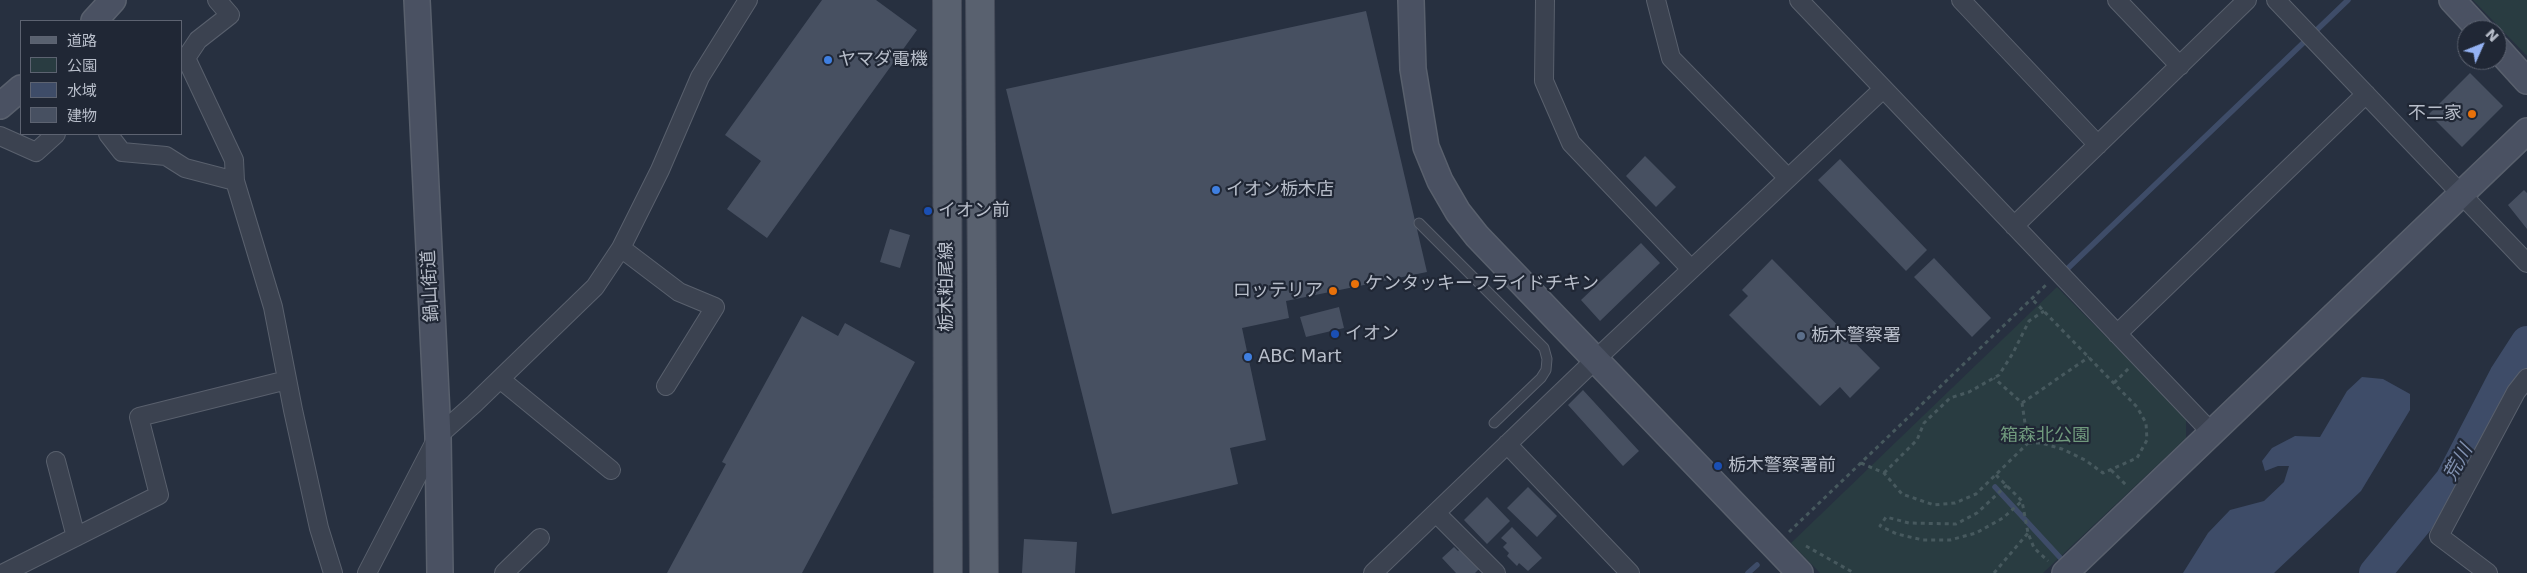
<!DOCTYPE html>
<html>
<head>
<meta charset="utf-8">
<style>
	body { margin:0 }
	#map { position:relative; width:2527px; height:573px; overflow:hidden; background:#273040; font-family:"DejaVu Sans","Noto Sans JP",sans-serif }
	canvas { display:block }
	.legend { position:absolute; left:20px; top:20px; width:162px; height:115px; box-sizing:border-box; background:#202735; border:1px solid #5d6371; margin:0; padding:6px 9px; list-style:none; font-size:15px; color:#b8beca }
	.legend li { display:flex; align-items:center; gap:10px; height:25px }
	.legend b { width:25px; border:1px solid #5d6371 }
	.north { position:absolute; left:2457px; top:20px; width:50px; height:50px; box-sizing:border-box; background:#202735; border:1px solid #5d6371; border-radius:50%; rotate:46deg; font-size:14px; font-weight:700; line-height:20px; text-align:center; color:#b8beca }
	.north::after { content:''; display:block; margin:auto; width:18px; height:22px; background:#94b2f3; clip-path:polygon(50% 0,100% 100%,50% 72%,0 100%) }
</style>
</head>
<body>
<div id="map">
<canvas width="2527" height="573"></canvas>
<ul class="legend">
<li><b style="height:6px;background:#59616f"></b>道路</li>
<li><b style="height:14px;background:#293c41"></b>公園</li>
<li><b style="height:14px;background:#3e4c68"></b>水域</li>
<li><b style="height:14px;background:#475061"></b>建物</li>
</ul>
<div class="north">N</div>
</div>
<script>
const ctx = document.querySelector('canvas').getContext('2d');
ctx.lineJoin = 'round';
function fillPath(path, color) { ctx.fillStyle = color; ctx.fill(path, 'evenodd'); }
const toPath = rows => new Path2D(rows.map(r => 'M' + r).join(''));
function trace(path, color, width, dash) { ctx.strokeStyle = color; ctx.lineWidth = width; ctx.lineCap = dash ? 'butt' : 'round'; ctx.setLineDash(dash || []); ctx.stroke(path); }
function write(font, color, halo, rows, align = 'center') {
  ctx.font = font + ' "DejaVu Sans","Noto Sans JP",sans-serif'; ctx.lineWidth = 4.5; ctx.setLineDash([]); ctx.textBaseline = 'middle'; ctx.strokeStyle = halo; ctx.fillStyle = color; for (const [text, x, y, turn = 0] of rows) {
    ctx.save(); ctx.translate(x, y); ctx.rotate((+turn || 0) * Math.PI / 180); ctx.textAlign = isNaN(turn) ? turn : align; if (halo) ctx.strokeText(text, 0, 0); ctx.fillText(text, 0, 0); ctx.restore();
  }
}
const green = toPath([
	[2473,0,2527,0,2527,56],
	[2057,287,2186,418,2186,438,2043,573,1820,573,1791,543]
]);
const water = toPath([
	[2362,377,2383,379,2410,394,2410,410,2361,491,2274,573,2183,573,2208,533,2230,510,2264,501,2284,482,2289,466,2278,466,2265,471,2262,461,2272,448,2295,436,2320,437,2347,391]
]);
const stream = toPath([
	[2064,272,2348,0],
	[1995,487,2066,564],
	[1748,573,1757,565]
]);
const river = toPath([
	[2375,573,2451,480,2505,376,2527,342]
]);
const building = toPath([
	[822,0,876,0,917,30,767,238,727,209,761,161,725,135],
	[1366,11,1427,272,1286,301,1289,318,1242,328,1266,440,1230,448,1238,484,1112,514,1006,89],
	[2470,73,2503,106,2462,147,2429,114],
	[1645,156,1676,187,1656,207,1626,176],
	[1840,159,1927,250,1906,271,1818,180],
	[2524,190,2527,193,2527,229,2508,205],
	[890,229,910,235,900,268,880,262],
	[1641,243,1660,263,1600,321,1581,300],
	[1934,258,1991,318,1972,337,1914,277],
	[1772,259,1880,368,1850,398,1840,387,1820,406,1729,315,1748,296,1742,290],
	[1339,307,1344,328,1306,337,1300,317],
	[802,316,838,336,845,323,915,362,802,573,667,573,726,464,722,462],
	[1583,390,1639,451,1623,466,1568,405],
	[1528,487,1557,516,1537,537,1507,508],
	[1487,497,1510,521,1487,544,1464,520],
	[1512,527,1542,558,1528,571,1519,563,1517,566,1507,556,1509,553,1503,547,1507,543,1501,538],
	[1024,539,1077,542,1075,573,1022,573],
	[1454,547,1458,551,1461,548,1480,568,1475,573,1456,573,1442,558]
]);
const path = toPath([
	[2114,383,2129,368],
	[2022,403,2089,357],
	[2028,443,2041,443,2062,449,2085,460,2103,473,2137,458,2147,440,2146,423,2137,407,2032,299],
	[1861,463,1884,473,1902,494,1934,505,1955,503,1976,494,2028,443,2022,403,1994,378],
	[2111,470,2126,485],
	[1884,473,1917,440,1924,423,1950,398,1969,392,1999,375,2013,353,2029,321,2044,311],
	[1996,475,2022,501,2028,533,2034,548,2048,561],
	[2007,485,1977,513,1956,524,1909,523,1886,517,1880,526,1897,534,1923,540,1950,540,1976,533,2003,518,2022,501],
	[1789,532,2048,283],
	[1806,546,1854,573],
	[1994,573,2028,533]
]);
const lane = toPath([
	[1419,223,1544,348,1547,359,1546,370,1541,378,1494,423]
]);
const street = toPath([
	[217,0,230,15,198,40,186,58,234,160,235,181],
	[1545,0,1544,81,1571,143,1691,269],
	[1656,0,1671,58,1788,178],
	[1799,0,2212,433],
	[1961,0,2098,145],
	[2117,0,2180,66],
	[2276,0,2527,263],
	[108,134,122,152,166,156,185,168,235,181,273,307,293,410,319,528,333,573],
	[0,136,36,152,56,134],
	[2014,226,2247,0],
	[621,248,679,292,715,307,666,386],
	[2117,334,2366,94],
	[500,379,611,470],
	[1507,444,1630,573],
	[56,461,76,537],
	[1436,513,1496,573],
	[4,573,159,495,139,417,287,380],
	[367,573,438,436,474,404,595,287,621,248,660,170,700,77,748,0],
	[504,573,540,538],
	[1373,573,1595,360,1883,89],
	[2488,573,2439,536,2516,392,2527,378]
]);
const secondary = toPath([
	[417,0,438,436,440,573],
	[1411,0,1413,69,1426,147,1440,181,1458,212,1477,236,1800,573],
	[2452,0,2480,30],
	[94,21,113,0],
	[2497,48,2527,81],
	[0,106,21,88],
	[2065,573,2527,131]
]);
const primary = toPath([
	[947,0,948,573],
	[980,0,984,573]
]);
const markers = [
	[828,60,5,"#3f7fe0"],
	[2472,114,5,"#e8710a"],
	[1216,190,5,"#3f7fe0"],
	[928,211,5,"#1a4fb4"],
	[1355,284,5,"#e8710a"],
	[1333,291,5,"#e8710a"],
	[1335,334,5,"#1a4fb4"],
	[1801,336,5,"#5c6f8a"],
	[1248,357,5,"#3f7fe0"],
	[1718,466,5,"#1a4fb4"]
];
const poiNames = [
	["ヤマダ電機",838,60],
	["不二家",2462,114,"right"],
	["イオン栃木店",1226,190],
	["イオン前",938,211],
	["ケンタッキーフライドチキン",1365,284],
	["ロッテリア",1323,291,"right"],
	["イオン",1345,334],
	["栃木警察署",1811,336],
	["ABC Mart",1258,357],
	["栃木警察署前",1728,466]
];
const streetNames = [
	["鍋山街道",431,286,-93],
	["栃木粕尾線",947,287,-90]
];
const parkNames = [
	["箱森北公園",2045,436]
];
const waterNames = [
	["荒川",2459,463,-61]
];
fillPath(green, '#293c41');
fillPath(water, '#3e4c68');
trace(stream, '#3e4c68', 5.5);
trace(river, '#3e4c68', 32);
fillPath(building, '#475061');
trace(lane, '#59606d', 11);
trace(street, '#59606d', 20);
trace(secondary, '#59606d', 28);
trace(primary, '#454b59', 30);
trace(path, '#47595e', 3, [4, 4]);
trace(lane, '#3b4250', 9);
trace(street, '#3b4250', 18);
trace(secondary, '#4a5162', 25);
trace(primary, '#59616f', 28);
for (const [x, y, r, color] of markers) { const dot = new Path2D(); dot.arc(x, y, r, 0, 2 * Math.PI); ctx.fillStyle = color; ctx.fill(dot); trace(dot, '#202735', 2); }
write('18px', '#b8beca', '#202735', poiNames, 'left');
write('18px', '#b8beca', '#202735', streetNames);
write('18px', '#709a7d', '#202735', parkNames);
write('italic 19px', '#8191b0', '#202735', waterNames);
</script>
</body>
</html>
